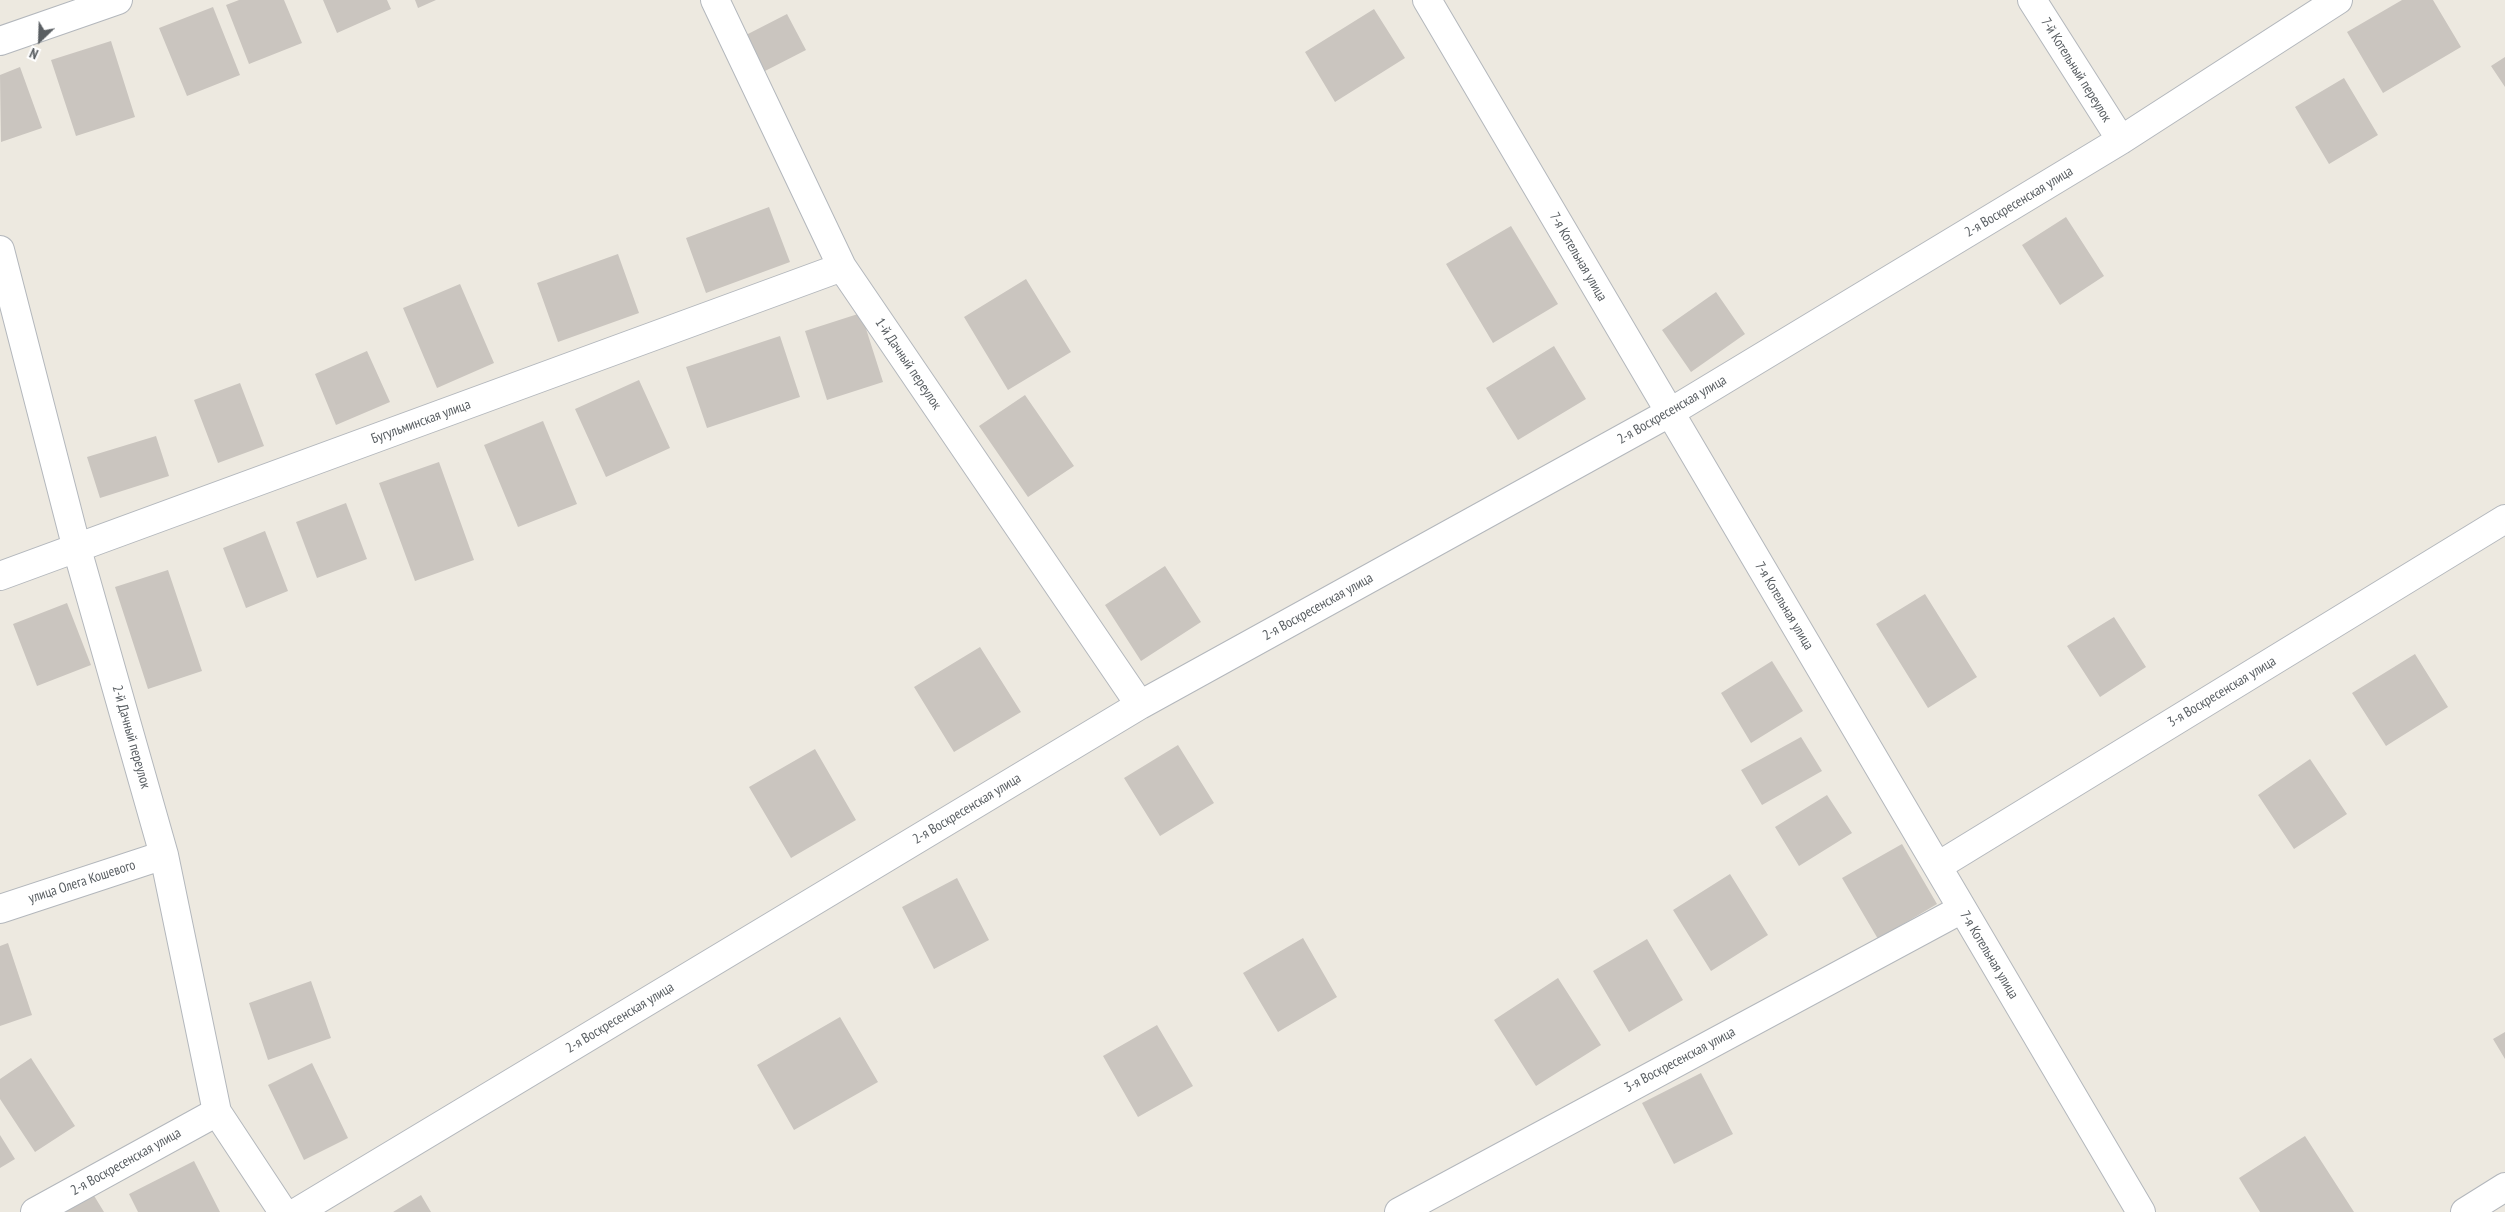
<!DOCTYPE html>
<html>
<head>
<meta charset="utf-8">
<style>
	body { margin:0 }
	#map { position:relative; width:2505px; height:1212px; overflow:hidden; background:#ede9e0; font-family:"PT Sans Narrow",sans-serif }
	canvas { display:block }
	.north { position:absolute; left:15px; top:15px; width:50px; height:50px; -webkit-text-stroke:4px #fff; paint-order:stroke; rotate:204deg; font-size:14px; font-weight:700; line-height:20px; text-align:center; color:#595e62 }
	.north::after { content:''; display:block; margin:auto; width:18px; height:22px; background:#595e62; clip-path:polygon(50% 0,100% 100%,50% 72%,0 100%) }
</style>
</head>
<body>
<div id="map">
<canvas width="2505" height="1212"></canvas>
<div class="north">N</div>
</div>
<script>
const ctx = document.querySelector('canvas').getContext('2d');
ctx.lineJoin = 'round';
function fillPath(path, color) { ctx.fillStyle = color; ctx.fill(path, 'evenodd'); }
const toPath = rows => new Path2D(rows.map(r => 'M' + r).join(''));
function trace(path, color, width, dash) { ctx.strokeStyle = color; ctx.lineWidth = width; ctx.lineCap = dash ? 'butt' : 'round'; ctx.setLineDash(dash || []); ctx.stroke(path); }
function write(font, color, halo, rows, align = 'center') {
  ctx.font = font + ' "PT Sans Narrow",sans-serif'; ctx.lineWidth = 5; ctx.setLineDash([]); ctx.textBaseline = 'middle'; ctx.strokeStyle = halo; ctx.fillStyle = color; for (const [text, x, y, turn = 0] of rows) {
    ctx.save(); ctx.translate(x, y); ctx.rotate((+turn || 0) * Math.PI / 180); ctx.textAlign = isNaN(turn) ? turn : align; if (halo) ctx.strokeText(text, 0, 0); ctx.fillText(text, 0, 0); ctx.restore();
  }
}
const building = toPath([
	[239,0,284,0,302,43,249,64,226,5],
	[323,0,387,0,391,9,337,33],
	[415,0,436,0,418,8],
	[2402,0,2433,0,2461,47,2383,93,2347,32],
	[213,7,240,75,187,96,159,28],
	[1374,9,1405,58,1335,102,1305,52],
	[787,14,806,50,765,71,746,35],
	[111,41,135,117,76,136,51,60],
	[2505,57,2505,87,2491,66],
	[20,67,42,128,1,142,0,75],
	[2344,78,2378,135,2329,164,2295,107],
	[769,207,790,262,706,293,686,238],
	[2066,217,2104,276,2060,305,2022,245],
	[1511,226,1558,304,1493,343,1446,264],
	[618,254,639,313,558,342,537,283],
	[1026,279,1071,352,1008,390,964,317],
	[460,284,494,363,437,388,403,308],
	[1716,292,1745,334,1691,372,1662,330],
	[861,313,883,382,827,400,805,331],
	[780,336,800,397,707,428,686,367],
	[1554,346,1586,399,1518,440,1486,388],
	[367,351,390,402,336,425,315,374],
	[639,380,670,448,606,477,575,409],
	[240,383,264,446,218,463,194,400],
	[1025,395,1074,466,1028,497,979,426],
	[543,421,577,504,518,527,484,445],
	[156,436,169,476,100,498,87,457],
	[439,462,474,560,415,581,379,483],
	[346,503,367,559,317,578,296,522],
	[265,531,288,591,246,608,223,548],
	[1165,566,1201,622,1141,661,1105,605],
	[168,570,202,671,148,689,115,587],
	[1925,594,1977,677,1928,708,1876,624],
	[67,603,91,665,37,686,13,624],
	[2114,617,2146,667,2100,697,2067,646],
	[980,647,1021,712,954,752,914,687],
	[2415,654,2448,707,2386,746,2352,693],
	[1772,661,1803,711,1751,743,1721,693],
	[1801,737,1822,771,1762,805,1741,770],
	[1178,745,1214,803,1160,836,1124,778],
	[815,749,856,820,791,858,749,787],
	[2310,759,2347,814,2294,849,2258,795],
	[1827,795,1852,833,1799,866,1775,827],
	[1902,844,1937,904,1878,939,1842,878],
	[1730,874,1768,935,1711,971,1673,910],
	[957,878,989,940,934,969,902,907],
	[1303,938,1337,997,1278,1032,1243,973],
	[1647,939,1683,1000,1629,1032,1593,971],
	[8,943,32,1015,0,1026,0,946],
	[1558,978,1601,1045,1536,1086,1494,1020],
	[311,981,331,1038,268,1060,249,1003],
	[840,1017,878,1082,794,1130,757,1065],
	[1157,1025,1193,1086,1138,1117,1103,1056],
	[2505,1032,2505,1059,2493,1039],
	[31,1058,75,1126,35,1152,0,1099,0,1079],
	[312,1063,348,1138,304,1160,268,1085],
	[1701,1073,1733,1134,1674,1164,1642,1103],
	[0,1135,15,1159,0,1168],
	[2305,1136,2354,1212,2260,1212,2239,1178],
	[194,1161,220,1212,138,1212,129,1194],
	[93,1194,104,1212,65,1212],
	[421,1195,431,1212,393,1212]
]);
const street = toPath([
	[715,0,842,267,1140,705],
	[1427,0,2141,1212],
	[2032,0,2121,140],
	[0,41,118,0],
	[0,250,77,549,164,855,217,1112,283,1212],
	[0,576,842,267],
	[1938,866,2505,519],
	[0,909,164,855],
	[35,1212,217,1112],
	[297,1212,1140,705,1669,413,2121,140,2338,0],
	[1399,1212,1962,909],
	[2465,1212,2505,1187]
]);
const streetNames = [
	["7-й Котельный переулок",2076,70,58],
	["2-я Воскресенская улица",2019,202,-31],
	["7-я Котельная улица",1578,257,60],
	["1-й Дачный переулок",908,364,56],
	["2-я Воскресенская улица",1672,410,-30],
	["Бугульминская улица",421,422,-20],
	["7-я Котельная улица",1784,606,59],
	["2-я Воскресенская улица",1318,607,-29],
	["3-я Воскресенская улица",2222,692,-31],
	["2-й Дачный переулок",131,737,74],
	["2-я Воскресенская улица",967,809,-31],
	["улица Олега Кошевого",82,882,-18],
	["7-я Котельная улица",1989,955,59],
	["2-я Воскресенская улица",620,1018,-31],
	["3-я Воскресенская улица",1680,1060,-28],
	["2-я Воскресенская улица",126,1162,-29]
];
fillPath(building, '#cac5bf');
trace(street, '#b3b7bc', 30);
trace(street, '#fff', 28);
write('14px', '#595e62', '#fff', streetNames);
</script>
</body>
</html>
